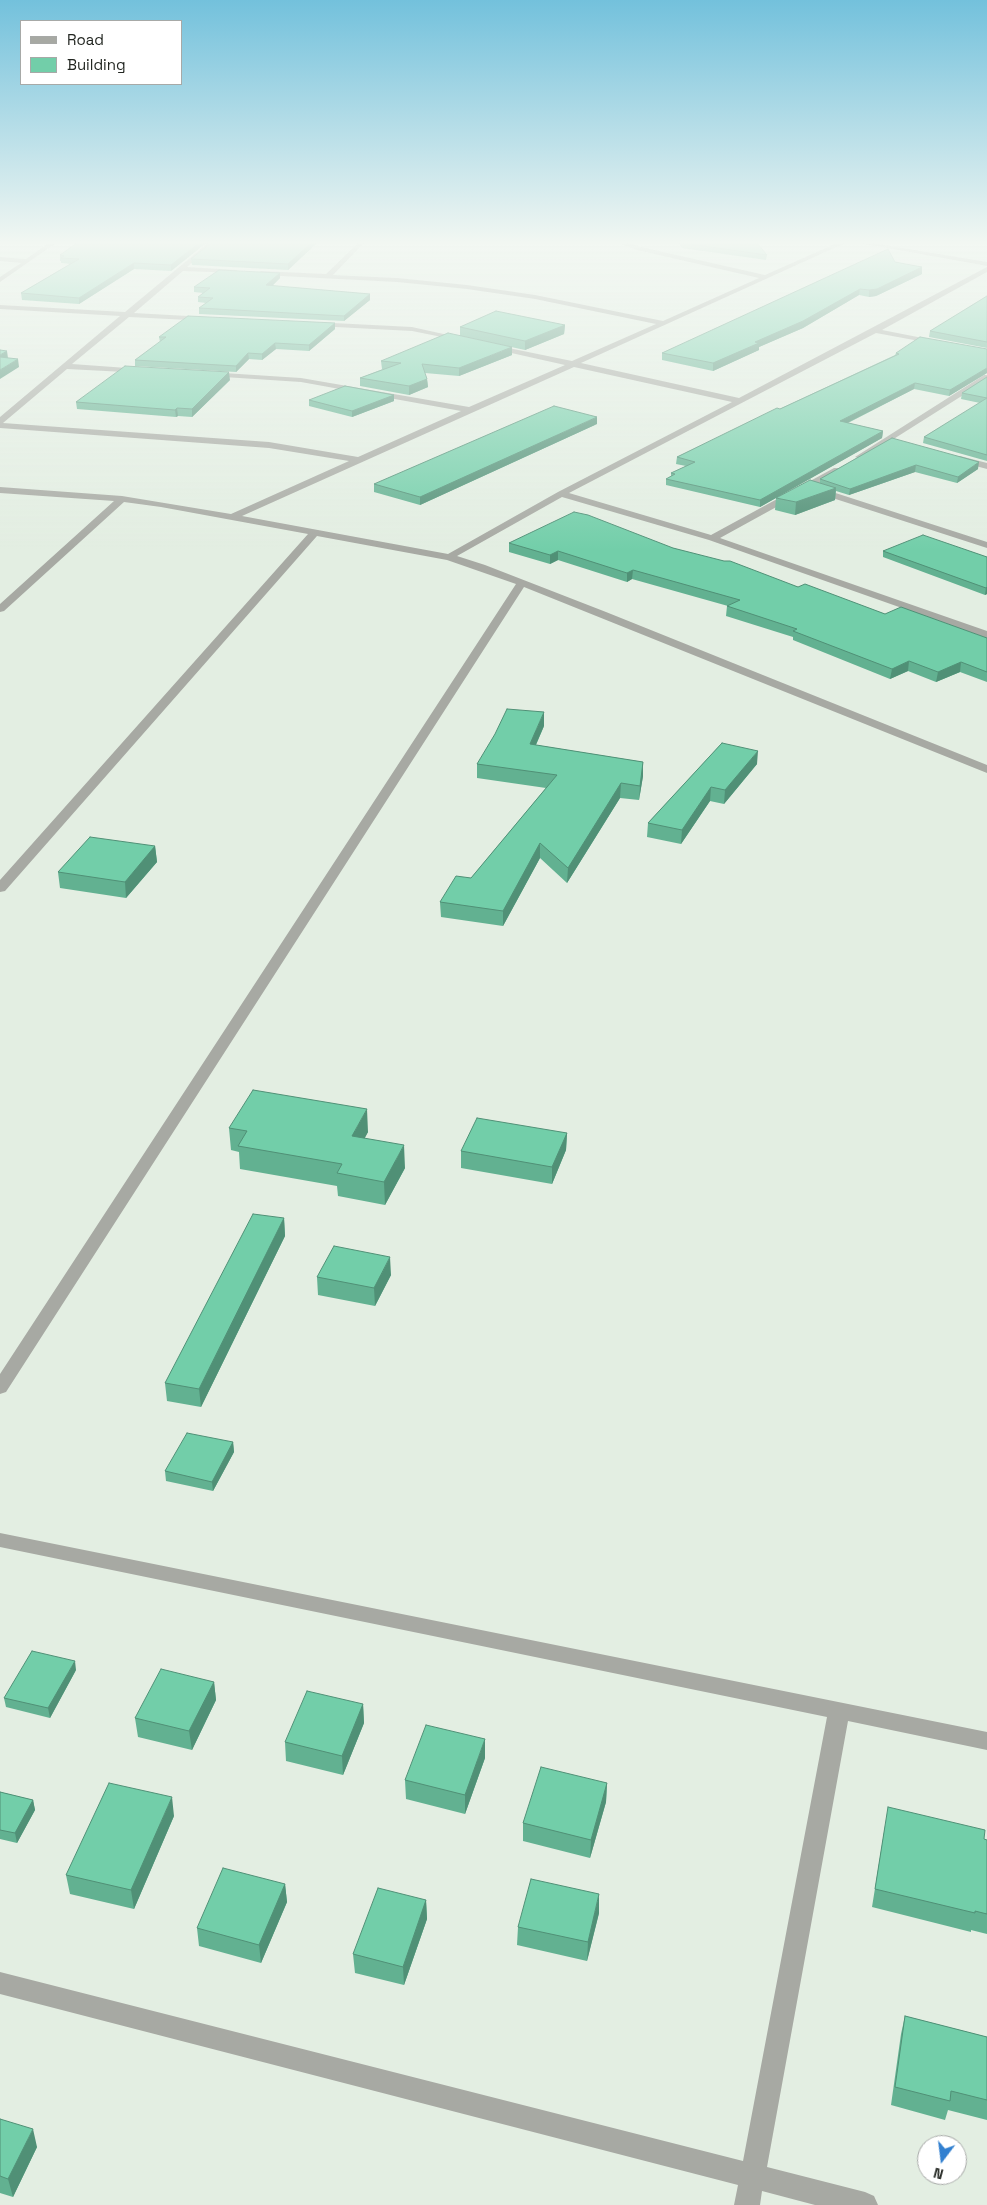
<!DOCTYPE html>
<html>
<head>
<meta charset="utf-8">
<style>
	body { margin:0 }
	#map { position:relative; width:987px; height:2205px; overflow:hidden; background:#e3eee2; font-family:"Space Grotesk",sans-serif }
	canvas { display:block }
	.legend { position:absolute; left:20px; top:20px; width:162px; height:65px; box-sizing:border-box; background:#fff; border:1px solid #a7a9a7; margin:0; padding:6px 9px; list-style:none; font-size:15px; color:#232722 }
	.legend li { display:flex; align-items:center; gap:10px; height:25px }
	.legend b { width:25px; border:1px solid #a7a9a7 }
	.north { position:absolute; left:917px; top:2135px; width:50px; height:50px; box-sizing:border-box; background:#fff; border:1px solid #a7a9a7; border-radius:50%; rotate:195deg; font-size:14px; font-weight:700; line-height:20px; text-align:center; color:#232722 }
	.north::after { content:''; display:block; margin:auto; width:18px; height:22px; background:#3280d0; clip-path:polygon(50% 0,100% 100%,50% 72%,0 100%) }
</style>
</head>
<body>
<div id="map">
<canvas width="987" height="2205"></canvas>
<ul class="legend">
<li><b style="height:6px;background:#a7a9a3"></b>Road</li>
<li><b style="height:14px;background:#72cea9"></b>Building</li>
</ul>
<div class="north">N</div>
</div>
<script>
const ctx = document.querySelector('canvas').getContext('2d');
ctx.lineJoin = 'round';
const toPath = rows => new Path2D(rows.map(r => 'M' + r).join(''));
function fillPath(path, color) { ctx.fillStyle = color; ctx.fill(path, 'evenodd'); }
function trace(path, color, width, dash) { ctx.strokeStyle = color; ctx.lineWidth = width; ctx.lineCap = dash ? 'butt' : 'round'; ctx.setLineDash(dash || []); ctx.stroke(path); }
const street = toPath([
	[49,243,56,243,0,282,0,277,21,263,0,261,0,257,26,259,49,243],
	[208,243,215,243,187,267,236,270,239,272,238,273,183,271,134,313,206,317,209,317,209,321,129,317,72,364,141,369,145,371,144,373,67,369,3,423,269,442,358,457,461,411,301,382,208,376,204,374,208,372,301,378,469,407,565,365,489,348,489,344,572,361,656,324,535,299,467,289,397,282,261,275,258,273,261,271,326,274,358,243,364,243,333,275,397,278,467,285,535,295,663,321,759,278,637,250,619,243,627,243,641,247,765,275,837,243,845,243,581,363,739,398,987,267,987,272,882,330,938,341,942,343,941,345,876,333,569,493,711,535,834,468,840,468,840,472,720,538,987,631,987,638,709,540,562,497,457,556,485,565,606,612,987,765,987,773,524,587,6,1392,0,1394,0,1374,516,584,447,560,317,536,5,891,0,892,0,880,308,534,161,507,124,502,4,611,0,612,0,604,114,501,0,493,0,487,122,496,231,514,349,461,269,448,0,428,0,417,120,316,0,309,0,305,125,312,208,243],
	[574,367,732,402,558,492,448,554,242,516,574,367],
	[860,243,872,243,987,262,987,266,860,243],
	[313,322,412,327,466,339,462,341,412,331,316,326,312,324,313,322],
	[984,375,987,375,987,380,862,459,855,457,984,375],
	[960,456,987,463,987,469,957,461,957,457,960,456],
	[817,487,987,542,987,548,814,492,812,490,817,487],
	[0,1533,987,1732,987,1750,848,1721,767,2167,865,2192,874,2196,878,2205,815,2205,762,2191,760,2205,734,2205,738,2185,0,1994,0,1972,743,2161,827,1717,0,1547,0,1533]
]);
const wall = toPath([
	[77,243,206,243,171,271,134,269,79,304,22,300,21,293,70,264,61,263,61,261,60,261,60,255],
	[211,243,317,243,288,270,192,265,191,259],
	[679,243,757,243,767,255,766,260,682,248],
	[895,262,922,267,922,274,876,296,869,297,859,295,803,328,759,347,759,350,713,371,662,360,662,353],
	[280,273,280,278,272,286,370,294,370,300,344,321,199,314,199,308,206,303,198,302,198,297,203,293,194,292,194,287],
	[987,296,987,348,929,337,930,331],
	[335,323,335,329,309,351,276,349,262,360,249,359,236,372,135,366,135,360,160,342,159,337],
	[565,325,564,334,525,350,460,336,460,327],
	[987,349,987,373,949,396,914,389,848,423,883,431,882,438,760,507,666,485,666,479,671,476,671,473,686,466,676,464,677,457,895,355,896,353],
	[512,355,459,376,425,373,427,379,428,387,409,395,360,386,360,378,383,369,382,369,381,361],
	[987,377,987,461,923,443,924,437,980,403,961,399,962,393],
	[230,380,192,417,178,416,176,417,77,409,76,402],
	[394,395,394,401,352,417,309,406,309,400],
	[597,424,420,505,374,492,374,484],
	[892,438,978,469,957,483,915,472,849,495,836,491,835,500,795,515,775,510,776,498,820,483,820,479],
	[509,543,673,548,885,614,987,638,987,682,960,672,936,682,908,671,890,679,793,640,793,637,726,616,727,606,728,606,632,579,627,582,558,560,550,564,509,552],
	[883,551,987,557,987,594,985,595,883,557],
	[544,726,536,745,643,762,643,776,639,800,620,798,567,883,540,858,503,926,441,917,440,902,471,878,546,788,477,778,477,764],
	[722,743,757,764,724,804,710,801,681,844,647,837,648,823],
	[155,846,157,862,126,898,60,888,58,872],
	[229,1128,368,1132,364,1138,405,1168,385,1205,338,1196,337,1186,240,1169,239,1152,231,1150],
	[567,1133,566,1150,552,1184,461,1168,461,1151],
	[284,1218,285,1236,201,1407,167,1401,165,1383],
	[391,1275,375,1306,318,1295,317,1277],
	[233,1442,234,1452,213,1491,166,1481,165,1471],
	[76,1670,50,1718,6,1707,4,1698],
	[214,1682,216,1700,192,1750,138,1737,135,1718],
	[363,1704,364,1723,343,1775,286,1761,285,1742],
	[485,1758,465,1814,406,1799,405,1780],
	[607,1783,606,1802,590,1858,523,1841,523,1823],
	[0,1792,33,1800,35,1810,17,1843,0,1839],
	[174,1816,134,1909,70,1894,66,1875],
	[885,1826,987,1840,987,1934,971,1930,971,1932,872,1907],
	[285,1884,287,1902,261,1963,199,1946,197,1928],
	[426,1900,427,1919,404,1985,355,1973,353,1954],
	[599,1913,587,1961,517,1945,518,1927],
	[905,2016,987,2037,987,2120,948,2110,945,2120,891,2105,901,2034],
	[0,2119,37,2147,13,2197,0,2193]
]);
const shadedWall = toPath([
	[199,243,206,243,171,271,171,265],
	[311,243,317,243,288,270,288,264],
	[134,263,134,269,79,304,79,298],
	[922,267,922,274,876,296,869,297,869,290],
	[280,273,280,278,267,291,266,285],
	[860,289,859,295,803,328,759,347,759,350,713,371,713,363],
	[370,294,370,300,344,321,344,316],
	[335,323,335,329,309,351,309,345],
	[565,325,564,334,525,350,525,341],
	[275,343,276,349,262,360,262,354],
	[512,347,512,355,459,376,459,368],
	[7,351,8,358,0,364,0,355],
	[248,353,249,359,236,372,236,366],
	[18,359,19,367,0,379,0,370],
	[987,368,987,373,949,396,950,390],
	[229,372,230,380,192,417,192,409],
	[427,379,428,387,409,395,409,386],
	[915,383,914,389,839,427,840,421],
	[394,395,394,401,352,417,352,411],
	[177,408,178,416,176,417,175,410],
	[597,417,597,424,420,505,420,497],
	[883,431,882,438,760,507,760,500],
	[979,462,978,469,957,483,958,477],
	[916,465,915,472,849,495,850,489],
	[836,488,835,500,795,515,796,502],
	[558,551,558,560,550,564,550,555],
	[633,570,632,579,627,582,627,573],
	[987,587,987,594,985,595,986,588],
	[909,661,908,671,890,679,892,669],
	[961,662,960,672,936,682,938,672],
	[544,712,544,726,530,758,530,744],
	[758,751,757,764,724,804,725,790],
	[643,762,643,776,639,800,640,786],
	[621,783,620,798,567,883,568,868],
	[711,787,710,801,681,844,682,830],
	[540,843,540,858,503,926,503,911],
	[155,846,157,862,126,898,125,882],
	[367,1109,368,1132,354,1159,352,1136],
	[567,1133,566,1150,552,1184,552,1167],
	[404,1145,405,1168,385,1205,384,1182],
	[284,1218,285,1236,201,1407,199,1389],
	[390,1257,391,1275,375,1306,374,1288],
	[233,1442,234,1452,213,1491,212,1482],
	[75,1661,76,1670,50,1718,48,1708],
	[214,1682,216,1700,192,1750,189,1731],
	[363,1704,364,1723,343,1775,342,1756],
	[485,1739,485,1758,465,1814,465,1795],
	[607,1783,606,1802,590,1858,591,1840],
	[172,1797,174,1816,134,1909,131,1890],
	[33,1800,35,1810,17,1843,15,1833],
	[285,1884,287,1902,261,1963,259,1945],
	[599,1894,599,1913,587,1961,588,1942],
	[426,1900,427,1919,404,1985,403,1967],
	[33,2129,37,2147,13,2197,8,2179]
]);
const building = toPath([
	[77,243,199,243,171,265,134,263,79,298,21,293,79,259,61,258,64,256,60,255,77,243],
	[211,243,311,243,288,264,191,259,211,243],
	[682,243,757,243,767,255,682,243],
	[888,249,895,262,922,267,877,289,869,290,860,289,803,321,755,342,759,343,713,363,662,353,888,249],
	[219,270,280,273,266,285,370,294,344,316,199,308,213,298,198,297,210,288,194,287,219,270],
	[987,296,987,342,930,331,987,296],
	[496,311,565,325,525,341,460,327,496,311],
	[188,316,335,323,309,345,275,343,262,354,248,353,236,366,135,360,166,337,159,337,188,316],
	[448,333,512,347,459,368,422,364,427,379,409,386,360,378,401,363,381,361,448,333],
	[920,337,987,349,987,368,950,390,915,383,840,421,883,431,760,500,666,479,675,474,671,473,695,462,677,457,777,408,780,409,899,354,896,353,920,337],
	[0,350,7,351,0,355,0,350],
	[0,357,18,359,0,370,0,357],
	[125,366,229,372,192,409,177,408,175,410,76,402,125,366],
	[987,377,987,398,962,393,987,377],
	[345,386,394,395,352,411,309,400,345,386],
	[987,398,987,455,924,437,987,398],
	[554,406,597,417,420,497,374,484,554,406],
	[892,438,979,462,958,477,916,465,850,489,820,479,892,438],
	[810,480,836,488,796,502,776,498,810,480],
	[574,512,588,515,673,548,724,561,730,561,798,587,805,584,885,614,901,607,987,638,987,672,961,662,938,672,909,661,892,669,793,631,797,629,727,606,740,600,633,570,627,573,558,551,550,555,509,543,574,512],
	[923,535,987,557,987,587,986,588,883,551,923,535],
	[507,709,544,712,530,744,643,762,640,786,621,783,568,868,540,843,503,911,440,902,456,876,471,878,557,775,477,764,495,734,507,709],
	[722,743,758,751,725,790,711,787,682,830,648,823,722,743],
	[90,837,155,846,125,882,58,872,90,837],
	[253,1090,367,1109,352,1136,404,1145,384,1182,337,1173,342,1164,238,1146,247,1131,229,1128,253,1090],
	[477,1118,567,1133,552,1167,461,1151,477,1118],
	[253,1214,284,1218,199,1389,165,1383,253,1214],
	[334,1246,390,1257,374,1288,317,1277,334,1246],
	[187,1433,233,1442,212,1482,165,1471,187,1433],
	[32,1651,75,1661,48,1708,4,1698,32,1651],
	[161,1669,214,1682,189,1731,135,1718,161,1669],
	[307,1691,363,1704,342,1756,285,1742,307,1691],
	[426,1725,485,1739,465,1795,405,1780,426,1725],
	[541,1767,607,1783,591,1840,523,1823,541,1767],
	[109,1783,172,1797,131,1890,66,1875,109,1783],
	[0,1792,33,1800,15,1833,0,1830,0,1792],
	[888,1807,985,1830,984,1839,987,1840,987,1914,975,1911,975,1913,875,1889,888,1807],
	[223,1868,285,1884,259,1945,197,1928,223,1868],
	[531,1879,599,1894,588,1942,518,1927,531,1879],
	[378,1888,426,1900,403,1967,353,1954,378,1888],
	[905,2016,987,2037,987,2100,951,2091,950,2101,895,2087,905,2016],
	[0,2119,33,2129,8,2179,0,2176,0,2119]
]);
fillPath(street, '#a7a9a3');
fillPath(wall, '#62b191');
fillPath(shadedWall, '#509076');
fillPath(building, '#72cea9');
trace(building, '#509076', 1);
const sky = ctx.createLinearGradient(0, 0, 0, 551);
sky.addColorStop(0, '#73c1dc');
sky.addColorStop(0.44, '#f2f7f2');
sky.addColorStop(1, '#f2f7f200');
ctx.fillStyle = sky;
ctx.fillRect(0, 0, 987, 551);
</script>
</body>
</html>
